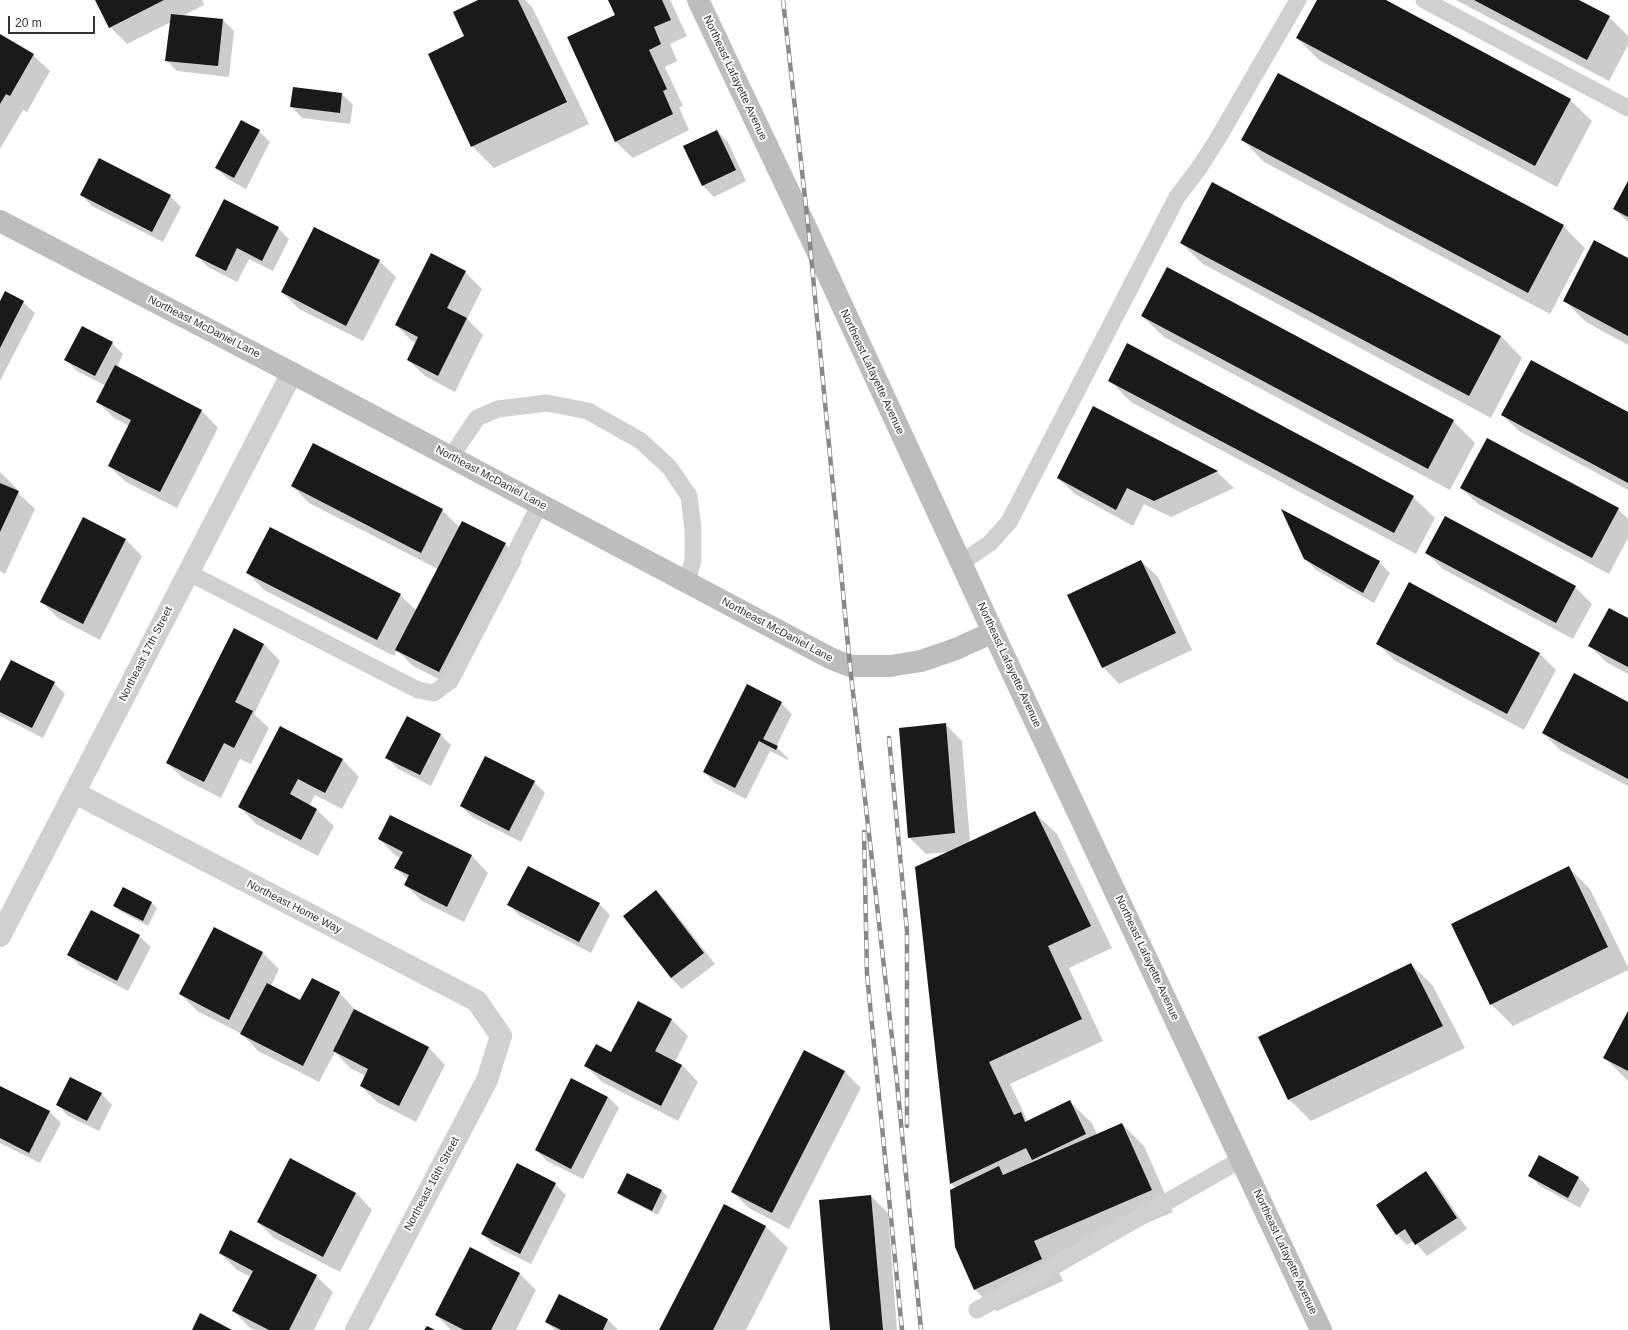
<!DOCTYPE html>
<html>
<head>
<meta charset="utf-8">
<style>
	body { margin:0 }
	#map { position:relative; width:1628px; height:1330px; overflow:hidden; background:#fff; font-family:Helvetica,sans-serif }
	canvas { display:block }
	.scale { position:absolute; left:8px; top:16px; width:87px; height:18px; box-sizing:border-box; border:2px solid #333; border-top:0; padding-left:5px; font-size:12px; line-height:14px; white-space:nowrap; color:#333; -webkit-text-stroke:3px #fff; paint-order:stroke }
</style>
</head>
<body>
<div id="map">
<canvas width="1628" height="1330"></canvas>
<div class="scale">20 m</div>
</div>
<script>
const ctx = document.querySelector('canvas').getContext('2d');
ctx.lineJoin = 'round';
function fillPath(path, color) { ctx.fillStyle = color; ctx.fill(path, 'evenodd'); }
const toPath = rows => new Path2D(rows.map(r => 'M' + r).join(''));
function trace(path, color, width, dash) { ctx.strokeStyle = color; ctx.lineWidth = width; ctx.lineCap = dash ? 'butt' : 'round'; ctx.setLineDash(dash || []); ctx.stroke(path); }
function write(font, color, halo, rows, align = 'center') {
  ctx.font = font + ' Helvetica,sans-serif'; ctx.lineWidth = 4; ctx.setLineDash([]); ctx.textBaseline = 'middle'; ctx.strokeStyle = halo; ctx.fillStyle = color; for (const [text, x, y, turn = 0] of rows) {
    ctx.save(); ctx.translate(x, y); ctx.rotate((+turn || 0) * Math.PI / 180); ctx.textAlign = isNaN(turn) ? turn : align; if (halo) ctx.strokeText(text, 0, 0); ctx.fillText(text, 0, 0); ctx.restore();
  }
}
const shadow = toPath([
	[96,0,202,0,204,5,182,16,223,20,234,31,229,77,177,71,166,60,171,22,127,44,110,27],
	[480,0,525,0,532,7,589,124,494,168,472,146,466,36],
	[609,0,670,0,687,36,670,44,677,61,665,67,683,106,679,107,689,130,633,158,616,142,569,38,616,16],
	[1318,0,1384,0,1570,100,1592,121,1557,187,1319,60,1297,38],
	[1456,0,1577,0,1609,17,1628,36,1628,45,1609,81],
	[0,35,33,55,50,71,27,112,23,110,0,149],
	[342,94,353,105,350,124,302,118,291,106],
	[259,131,270,142,246,189,228,179,217,168],
	[717,131,728,142,746,181,714,197,703,186],
	[1243,140,1563,226,1585,248,1550,314,1264,162],
	[1628,183,1628,222,1614,209],
	[81,195,170,196,181,207,163,242,92,206],
	[278,228,289,239,273,271,249,259,237,282,208,267,197,256],
	[1181,243,1501,336,1522,358,1491,418,1203,264],
	[1628,259,1628,345,1586,322,1564,300],
	[379,261,396,277,363,341,299,309,282,292],
	[465,272,482,289,467,319,483,335,455,392,425,376,408,360,416,343,412,341,396,325],
	[23,302,35,313,0,381,0,303],
	[1142,316,1453,421,1475,443,1450,490,1164,337],
	[112,343,123,354,117,367,202,411,218,428,177,508,126,482,109,466,129,426,114,418,98,402,106,386,77,371,66,360],
	[1109,380,1413,497,1435,518,1416,554,1131,402],
	[1094,407,1217,472,1234,488,1171,517,1144,504,1133,526,1075,494,1058,478],
	[1628,413,1628,490,1519,431,1502,415],
	[0,472,17,489,16,491,35,509,5,574,0,571],
	[292,486,442,510,459,527,505,544,522,561,456,688,413,666,397,650,394,656,264,590,248,573,400,595,417,611,438,569,309,503],
	[1461,488,1618,509,1628,519,1628,538,1609,574,1478,504],
	[84,518,126,540,142,556,100,640,58,618,41,601],
	[1426,553,1575,587,1592,604,1573,639,1443,569],
	[1305,558,1379,562,1390,573,1374,603,1316,570],
	[1141,561,1158,577,1192,650,1119,684,1103,667],
	[1628,619,1628,674,1606,662,1590,646],
	[1377,643,1540,654,1556,670,1524,730,1394,660],
	[264,644,280,661,254,714,269,728,251,764,240,759,221,798,184,779,167,763],
	[0,683,54,683,65,694,43,738,0,716],
	[781,703,792,714,776,747,788,758,788,760,770,751,746,799,715,783,704,772],
	[1628,703,1628,786,1560,750,1543,733],
	[945,724,962,741,970,842,1035,813,1057,834,1112,948,1069,968,1103,1041,1010,1084,1027,1120,1029,1121,1070,1102,1092,1123,1097,1135,1122,1124,1144,1146,1173,1212,1055,1263,1063,1281,997,1311,975,1290,956,1247,956,1189,951,1183,950,852,926,854,909,837],
	[280,728,343,760,359,777,342,809,315,795,309,806,317,810,334,826,318,856,256,824,240,807],
	[440,734,451,745,431,786,398,769,387,758],
	[534,782,545,793,521,842,472,817,461,806],
	[391,816,472,856,488,873,464,922,422,901,405,885,408,880,396,868,400,858,396,856,379,839],
	[1569,868,1590,889,1628,967,1628,970,1513,1026,1491,1004],
	[124,888,152,903,157,908,148,926,120,911,114,906],
	[656,891,667,902,715,964,682,989,671,978],
	[599,904,610,915,591,953,520,916,509,905],
	[139,936,151,947,128,991,80,966,69,955],
	[263,953,279,969,271,986,301,1001,312,979,340,993,356,1011,429,1048,445,1065,416,1122,377,1102,361,1086,366,1076,350,1068,335,1052,319,1082,258,1051,242,1034,197,1011,181,994],
	[1411,964,1433,986,1465,1048,1311,1121,1289,1099],
	[638,1002,672,1020,688,1036,675,1062,682,1065,698,1082,678,1121,602,1082,586,1066,612,1053],
	[1628,1014,1628,1081,1605,1058],
	[805,1051,845,1072,861,1088,789,1229,749,1208,732,1192],
	[0,1087,50,1112,61,1123,40,1163,0,1143],
	[101,1093,112,1105,99,1131,68,1116,57,1104],
	[608,1097,619,1108,583,1179,547,1161,536,1150],
	[1540,1157,1579,1178,1590,1189,1580,1208,1540,1186,1529,1175],
	[290,1159,356,1193,372,1210,340,1272,274,1238,258,1222],
	[1426,1173,1437,1184,1467,1229,1427,1256,1414,1241,1407,1245,1396,1234],
	[628,1174,662,1191,667,1196,658,1215,624,1198,618,1193],
	[555,1184,566,1195,531,1264,493,1245,482,1234],
	[871,1196,888,1213,897,1330,831,1330],
	[725,1205,766,1227,788,1248,746,1330,660,1330],
	[470,1249,520,1274,536,1290,516,1330,451,1330,436,1315],
	[220,1253,316,1276,333,1292,314,1330,255,1330,250,1328,234,1311,251,1277,237,1270],
	[608,1320,618,1330,555,1330,546,1322]
]);
const building = toPath([
	[95,0,164,0,109,28],
	[478,0,518,0,567,102,471,147,428,54,464,36,453,12],
	[608,0,662,0,671,20,654,27,661,44,649,50,667,89,663,91,673,114,615,142,567,37,615,15],
	[1317,0,1386,0,1571,99,1535,166,1296,38],
	[1474,0,1579,0,1610,16,1587,60],
	[171,14,223,19,218,66,165,61],
	[0,34,34,54,10,96,6,94,0,104],
	[1278,73,1564,225,1528,293,1241,140],
	[293,87,342,93,340,113,290,107],
	[241,120,260,130,234,178,215,168],
	[717,130,736,170,702,186,683,146],
	[99,158,171,195,152,232,80,195],
	[1628,181,1628,217,1613,209],
	[1212,182,1501,336,1469,396,1180,243],
	[224,199,279,227,262,261,237,248,226,271,195,256],
	[314,227,380,260,346,326,281,292],
	[1594,240,1628,258,1628,336,1563,301],
	[431,253,466,271,447,308,467,318,438,376,407,360,418,337,395,325],
	[1167,267,1454,420,1428,469,1141,316],
	[5,291,24,301,0,348,0,301],
	[82,326,113,342,95,376,64,360],
	[1127,343,1414,496,1394,533,1108,381],
	[1531,360,1628,412,1628,483,1501,415],
	[115,365,202,410,160,492,108,466,131,420,96,402],
	[1093,406,1218,471,1154,501,1127,488,1116,510,1057,478],
	[1487,438,1619,508,1592,558,1460,488],
	[313,443,443,509,421,553,291,486],
	[0,483,19,491,0,532],
	[1281,509,1380,561,1363,593,1304,559],
	[1445,516,1576,586,1556,623,1425,553],
	[83,517,126,539,83,624,40,602],
	[462,521,506,543,439,672,395,650],
	[270,527,401,594,377,640,246,573],
	[1141,560,1176,633,1102,668,1067,595],
	[1409,582,1540,653,1507,714,1376,644],
	[1609,608,1628,618,1628,667,1588,646],
	[234,628,264,644,235,702,253,711,234,748,224,743,204,782,166,763],
	[11,660,55,682,32,728,0,712,0,681],
	[1574,673,1628,702,1628,779,1542,733],
	[747,684,782,702,763,739,778,746,776,750,759,741,735,788,703,772],
	[407,716,441,734,420,775,385,758],
	[946,723,955,833,908,838,899,728],
	[280,726,343,759,325,793,298,779,290,794,317,809,301,840,238,807],
	[485,756,535,781,509,831,460,806],
	[1035,811,1091,926,1048,946,1082,1019,989,1062,1014,1115,1021,1112,1025,1122,1070,1100,1086,1134,1032,1160,1026,1148,950,1184,915,867],
	[390,815,472,855,447,907,404,885,409,875,394,868,403,852,378,839],
	[528,866,600,903,579,942,507,905],
	[1569,866,1608,947,1490,1005,1451,924],
	[123,887,152,902,143,921,113,906],
	[656,890,704,953,671,978,623,916],
	[91,910,140,935,117,981,67,955],
	[214,927,263,952,229,1020,179,994],
	[1411,963,1443,1026,1288,1100,1258,1037],
	[312,978,340,992,303,1066,240,1034,267,983,300,1000],
	[638,1001,672,1019,655,1051,682,1065,661,1106,584,1066,596,1044,611,1052],
	[354,1009,429,1047,399,1106,360,1086,368,1069,333,1051],
	[1628,1011,1628,1071,1603,1058],
	[804,1050,845,1071,772,1213,731,1192],
	[70,1077,102,1093,87,1121,56,1105],
	[571,1078,608,1097,571,1169,535,1150],
	[0,1086,50,1111,29,1153,0,1138],
	[1122,1123,1152,1190,1034,1241,1042,1259,974,1290,955,1247,950,1190,999,1166,1003,1175],
	[1539,1155,1579,1177,1568,1198,1528,1176],
	[290,1158,356,1193,323,1257,257,1222],
	[517,1163,556,1183,520,1254,481,1234],
	[1426,1171,1457,1218,1415,1245,1405,1229,1396,1235,1376,1205],
	[627,1173,662,1190,652,1211,617,1193],
	[871,1195,883,1330,830,1330,819,1200],
	[724,1204,766,1226,713,1330,659,1330],
	[230,1230,317,1275,289,1330,269,1330,232,1311,253,1271,219,1253],
	[470,1247,520,1273,491,1330,464,1330,435,1315],
	[559,1294,608,1319,603,1330,561,1330,545,1322],
	[200,1313,232,1330,192,1330],
	[427,1326,435,1330,424,1330]
]);
const lane = toPath([
	[1424,0,1628,108],
	[451,457,477,418,498,409,547,403,588,411,641,441,670,468,689,496,693,529,693,560,687,582],
	[961,563,990,543,1009,522,1177,197,1199,168,1217,140,1298,0],
	[189,573,418,690,434,693,450,681,540,504],
	[977,1310,1242,1159]
]);
const street = toPath([
	[75,793,477,1001,501,1036,487,1080,356,1330],
	[0,936,292,373]
]);
const secondary = toPath([
	[698,0,809,234,993,632,1321,1330],
	[0,221,292,373,830,658,850,666,890,666,921,661,956,649,993,632]
]);
const rail = toPath([
	[783,0,809,234,850,666,897,1082,921,1330],
	[889,738,907,931,907,1126],
	[864,832,867,974,902,1330]
]);
const streetNames = [
	["Northeast Lafayette Avenue",735,78,65],
	["Northeast McDaniel Lane",204,327,27],
	["Northeast Lafayette Avenue",872,372,65],
	["Northeast McDaniel Lane",491,478,28],
	["Northeast McDaniel Lane",777,630,28],
	["Northeast 17th Street",146,654,-63],
	["Northeast Lafayette Avenue",1009,665,65],
	["Northeast Home Way",294,907,27],
	["Northeast Lafayette Avenue",1147,958,65],
	["Northeast 16th Street",432,1184,-62],
	["Northeast Lafayette Avenue",1285,1252,65]
];
fillPath(shadow, '#0003');
fillPath(building, '#1a1a1a');
trace(lane, '#d0d0d0', 17);
trace(street, '#d0d0d0', 22);
trace(secondary, '#bdbdbd', 22);
trace(rail, '#888', 4.5);
trace(rail, '#fff', 3, [9]);
write('11px', '#333', '#fff', streetNames);
</script>
</body>
</html>
